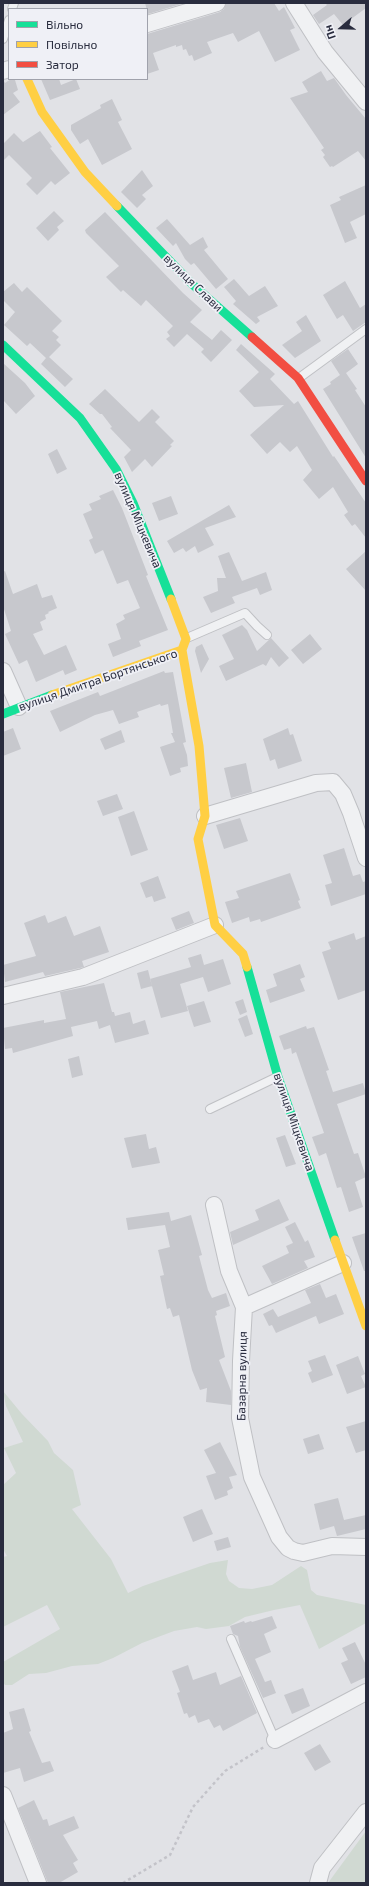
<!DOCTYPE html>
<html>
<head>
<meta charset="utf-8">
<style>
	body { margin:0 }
	#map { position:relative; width:369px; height:1886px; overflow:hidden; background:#e1e2e6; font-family:"Exo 2",sans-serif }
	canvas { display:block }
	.frame { position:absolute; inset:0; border:4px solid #292c3e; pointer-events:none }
	.legend { position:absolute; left:8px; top:8px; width:140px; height:72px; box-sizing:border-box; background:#eff0f6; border:1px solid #a0a2ac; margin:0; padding:5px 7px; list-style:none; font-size:12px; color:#292c3e }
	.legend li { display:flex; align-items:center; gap:8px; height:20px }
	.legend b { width:20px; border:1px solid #a0a2ac }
	.north { position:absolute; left:321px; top:8px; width:40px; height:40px; -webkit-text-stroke:3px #eff0f6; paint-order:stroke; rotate:250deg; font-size:11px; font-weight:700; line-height:16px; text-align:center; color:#292c3e }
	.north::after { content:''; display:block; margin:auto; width:14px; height:18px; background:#292c3e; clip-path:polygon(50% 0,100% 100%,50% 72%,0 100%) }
</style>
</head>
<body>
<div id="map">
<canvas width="369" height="1886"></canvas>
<div class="frame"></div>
<ul class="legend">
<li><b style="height:5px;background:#16e098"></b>Вільно</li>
<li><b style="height:5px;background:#ffcf43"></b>Повільно</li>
<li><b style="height:5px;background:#f24e42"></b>Затор</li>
</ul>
<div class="north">Пн</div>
</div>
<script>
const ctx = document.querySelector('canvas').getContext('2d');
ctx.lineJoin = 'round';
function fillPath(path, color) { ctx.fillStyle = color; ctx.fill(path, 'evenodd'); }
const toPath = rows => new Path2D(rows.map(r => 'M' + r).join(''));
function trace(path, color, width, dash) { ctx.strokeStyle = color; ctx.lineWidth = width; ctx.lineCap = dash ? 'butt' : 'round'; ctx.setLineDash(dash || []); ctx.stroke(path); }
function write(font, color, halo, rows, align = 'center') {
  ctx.font = font + ' "Exo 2",sans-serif'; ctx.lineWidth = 3.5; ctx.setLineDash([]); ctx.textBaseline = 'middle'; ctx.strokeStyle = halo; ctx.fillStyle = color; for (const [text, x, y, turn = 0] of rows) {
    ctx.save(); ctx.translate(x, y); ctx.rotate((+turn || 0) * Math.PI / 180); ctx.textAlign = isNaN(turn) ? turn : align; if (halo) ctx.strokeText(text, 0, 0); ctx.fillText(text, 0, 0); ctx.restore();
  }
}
const green = toPath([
	[3,1391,22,1414,48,1441,54,1453,73,1470,81,1505,72,1509,111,1559,128,1593,143,1586,210,1563,228,1560,226,1574,229,1581,239,1588,252,1589,272,1585,301,1566,307,1570,311,1590,317,1595,366,1605,366,1623,319,1649,300,1605,274,1610,245,1617,229,1626,206,1629,197,1627,174,1631,142,1643,113,1658,98,1664,72,1666,46,1673,29,1674,12,1685,5,1685,3,1682,3,1662,60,1629,47,1605,3,1627,3,1557,7,1556,3,1549,3,1485,16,1473,4,1448,23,1442,6,1406],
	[366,1831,366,1883,328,1883]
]);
const building = toPath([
	[145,3,184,3,148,14],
	[226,3,274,3,279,11,284,7,295,28,290,30,300,50,275,62,259,31,238,42,233,33,207,42,212,53,194,61,192,55,189,56,186,49,183,50,182,45,176,47,176,45,153,53,159,70,147,74,147,34,220,12,224,9],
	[325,3,366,3,366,8,343,25,334,14,319,24,313,15,327,5],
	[321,71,327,81,334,78,346,95,366,119,366,161,358,151,333,167,332,166,330,167,323,157,325,155,321,150,324,148,290,98,308,92,302,82],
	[11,79,15,80,18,90,13,93,20,102,3,115,3,80,5,83],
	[41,79,59,79,61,85,76,79,80,89,50,100],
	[112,99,122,120,118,122,132,149,102,165,88,139,80,144,71,130,71,125,101,108,100,105],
	[40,131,52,147,50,148,70,173,55,185,51,181,37,195,26,184,32,178,9,155,3,161,3,144,14,133,23,142],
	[142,170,153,186,142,195,146,199,137,208,121,192],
	[366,185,366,214,350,222,357,238,345,243,330,205,341,200,339,197],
	[54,211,64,221,57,227,59,230,48,241,36,228],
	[105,212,183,293,202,310,190,322,212,340,221,330,232,340,211,362,201,352,204,349,187,334,174,347,166,339,170,336,167,332,173,326,146,300,141,306,123,290,121,292,106,277,119,266,86,233,85,230],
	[167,219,190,245,203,237,208,247,204,250,228,279,216,289,194,263,191,265,185,259,176,243,173,246,156,228],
	[234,279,249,296,265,286,278,306,257,317,260,321,256,324,233,304,236,301,224,287],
	[345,281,360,308,366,304,366,322,353,331,343,315,337,319,323,295],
	[14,283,22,292,27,287,62,321,52,331,59,337,56,340,61,345,49,357,73,379,65,387,41,364,46,358,30,343,27,346,4,325,15,312,3,300,3,292],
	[306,315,321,341,295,358,282,345,302,331,296,322],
	[241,344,275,374,270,379,294,404,298,401,333,457,334,456,366,503,366,538,355,524,352,526,344,515,348,512,333,487,319,499,303,480,312,470,297,446,290,452,280,442,267,454,250,435,284,405,254,407,239,391,259,372,236,350],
	[348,349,358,364,346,373,357,389,355,390,366,407,366,458,323,389,331,384,330,382,340,375,331,361],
	[3,363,25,383,35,396,16,414,3,400],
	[105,389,139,422,152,409,160,417,155,422,174,441,170,445,172,446,152,467,145,459,132,472,124,457,131,450,110,428,112,427,102,414,100,414,89,404],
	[57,449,67,469,57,474,48,454],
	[113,490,122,508,148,575,146,576,168,630,139,641,141,646,113,657,108,644,121,639,116,624,125,619,123,615,140,608,128,580,117,584,103,550,95,554,89,540,93,538,83,514,92,510,89,504,101,499,99,496],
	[171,496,178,514,159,521,152,503],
	[229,505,236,517,205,528,214,545,198,553,195,546,186,552,183,548,174,553,167,541],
	[366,551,366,591,346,569],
	[229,552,242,581,266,572,272,590,260,595,257,588,232,597,235,603,211,613,203,597,218,591,217,578,226,578,218,556],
	[5,571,13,594,37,584,42,598,52,595,57,608,48,612,49,613,45,615,46,619,40,622,43,630,33,634,44,655,66,645,77,670,65,675,63,670,36,682,27,660,19,664,5,634,11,631,3,606,3,572],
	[242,625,247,630,257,651,271,638,289,658,279,667,271,657,266,666,263,664,226,681,219,666,234,659,222,635],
	[310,634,322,649,303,664,291,650],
	[202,644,209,659,201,673,195,651,196,647],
	[164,671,165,673,173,672,186,742,183,743,187,755,188,766,180,768,181,772,170,776,160,747,175,742,171,733,173,733,168,704,161,706,160,704,137,712,139,717,119,724,113,710,95,715,60,732,50,711,98,692,100,696],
	[13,728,21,749,3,756,3,732],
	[288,728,290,735,293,734,302,761,278,769,275,759,270,761,263,739],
	[121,730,125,742,105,750,100,739],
	[246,763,252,792,231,798,224,768],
	[117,794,123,809,103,816,97,801],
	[134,811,148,850,131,856,118,817],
	[240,818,248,841,224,849,216,825],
	[344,848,353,876,360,874,363,882,366,881,366,894,331,906,325,885,332,883,323,855],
	[290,873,300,900,298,901,301,908,261,922,260,919,250,922,249,917,232,923,225,902,239,898,236,891],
	[158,876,166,898,154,902,152,896,146,898,140,883],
	[189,911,194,923,176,930,171,918],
	[45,915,48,923,66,916,74,936,100,926,109,952,82,961,84,967,80,968,45,976,43,972,5,982,3,965,36,956,24,923],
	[354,933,356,940,366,936,366,990,338,1000,322,952,331,949,328,942],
	[201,954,204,965,223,959,231,984,208,992,203,977,180,984,188,1011,161,1018,150,979,191,967,188,958],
	[300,964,305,977,300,979,305,991,270,1003,266,990,277,986,273,974],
	[148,970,152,986,141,989,137,973],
	[104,983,112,1012,114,1012,115,1016,130,1012,133,1024,145,1020,149,1034,115,1043,110,1025,99,1029,97,1021,71,1027,73,1036,13,1053,12,1048,5,1049,3,1028,44,1020,44,1023,66,1019,60,992],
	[243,999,247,1012,240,1015,235,1002],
	[204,1001,211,1022,194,1027,187,1006],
	[247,1015,253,1034,245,1037,238,1019],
	[306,1026,307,1029,314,1027,329,1070,326,1071,333,1092,363,1083,366,1094,337,1104,354,1154,358,1153,366,1177,355,1182,363,1207,349,1212,341,1187,337,1188,326,1153,319,1156,312,1137,324,1133,296,1052,292,1054,291,1048,284,1050,279,1036],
	[79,1056,83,1075,72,1078,68,1059],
	[146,1134,149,1149,156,1147,160,1163,132,1168,124,1138],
	[285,1135,296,1164,286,1167,276,1138],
	[279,1199,289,1220,233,1245,230,1232,259,1220,255,1210],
	[169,1212,171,1221,191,1215,202,1255,199,1256,208,1290,212,1298,226,1293,230,1306,216,1311,217,1315,215,1316,225,1357,219,1360,231,1391,231,1405,206,1402,207,1388,200,1390,192,1370,179,1315,173,1317,170,1308,167,1309,160,1276,164,1275,158,1250,170,1247,165,1225,128,1230,126,1218],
	[295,1222,305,1242,308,1240,315,1257,304,1261,308,1268,272,1284,262,1266,289,1253,286,1246,293,1243,285,1227],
	[366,1233,366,1271,364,1271,352,1237],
	[320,1284,326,1298,336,1294,344,1314,319,1324,316,1316,276,1333,272,1325,269,1326,263,1314,273,1309,278,1317,311,1303,305,1290],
	[325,1355,333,1375,312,1383,308,1373,312,1371,308,1361],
	[358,1356,365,1374,361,1376,366,1387,347,1394,336,1365],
	[366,1421,366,1450,356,1453,346,1427],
	[319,1434,324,1449,308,1454,303,1439],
	[220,1442,237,1475,229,1477,233,1488,227,1491,228,1495,215,1500,206,1476,216,1473,204,1450],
	[338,1498,344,1520,366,1515,366,1529,337,1536,334,1526,320,1530,314,1504],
	[202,1509,213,1534,193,1542,183,1517],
	[228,1537,231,1547,217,1551,214,1541],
	[272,1616,277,1628,264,1634,271,1652,255,1659,265,1682,271,1680,276,1693,263,1698,240,1647,238,1636,233,1634,230,1626,244,1621,245,1623,251,1621,252,1622],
	[355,1642,366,1665,366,1677,351,1684,341,1663,348,1660,342,1648],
	[188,1665,193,1680,216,1672,220,1685,241,1676,257,1713,223,1731,220,1725,214,1728,209,1719,198,1723,195,1715,189,1718,187,1713,184,1714,177,1693,180,1692,172,1671],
	[303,1688,310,1706,292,1714,284,1695],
	[24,1708,31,1731,29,1732,42,1763,50,1761,54,1771,24,1782,20,1768,3,1773,3,1733,13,1729,9,1712],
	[320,1744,331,1762,315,1771,304,1753],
	[34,1800,43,1820,47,1819,49,1826,74,1816,79,1828,63,1835,78,1860,73,1863,78,1872,59,1883,48,1883,18,1808]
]);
const path = toPath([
	[123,1883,170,1855,193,1807,225,1771,264,1747]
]);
const lane = toPath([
	[12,9,14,3],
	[3,39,9,20],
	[299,378,366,329],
	[187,638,245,613,257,626,267,635],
	[210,1109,277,1077],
	[231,1639,275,1740]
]);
const street = toPath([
	[294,3,325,52,366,102],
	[147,24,217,3],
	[3,71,9,69],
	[3,671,19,707],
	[205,816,316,783,333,782,343,794,351,813,366,858],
	[3,996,83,977,215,925],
	[214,1205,229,1271,244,1307,241,1361,240,1418,252,1477,279,1537,288,1548,294,1551,303,1553,332,1546,366,1547],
	[244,1307,343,1263],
	[275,1740,366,1692],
	[3,1795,38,1883],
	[318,1883,322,1868,366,1812]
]);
const fast = toPath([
	[117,206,192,284,252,337],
	[3,345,80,418,116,469,133,503,171,599],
	[3,714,52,695],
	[247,967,278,1077,335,1240]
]);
const slow = toPath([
	[27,79,42,112,85,172,117,206],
	[182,650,199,746,205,816,198,839,215,925,243,954,247,967],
	[52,695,182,650,186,639,171,599],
	[335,1240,366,1326]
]);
const jam = toPath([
	[252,337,298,378,366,481]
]);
const streetNames = [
	["вулиця Слави",193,283,44],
	["вулиця Міцкевича",138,520,67],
	["вулиця Дмитра Бортянського",98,680,-19],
	["вулиця Міцкевича",294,1122,71],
	["Базарна вулиця",242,1376,-89]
];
fillPath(green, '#d0d9d2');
fillPath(building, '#c7c8cd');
trace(lane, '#bfc0c4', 10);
trace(street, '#bfc0c4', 18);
trace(path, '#c3c3c9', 2.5, [3, 3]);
trace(lane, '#f0f1f3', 8);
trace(street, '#f0f1f3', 16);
trace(fast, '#16e098', 9);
trace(slow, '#ffcf43', 9);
trace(jam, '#f24e42', 9);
write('12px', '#292c3e', '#eff0f6', streetNames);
</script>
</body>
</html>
